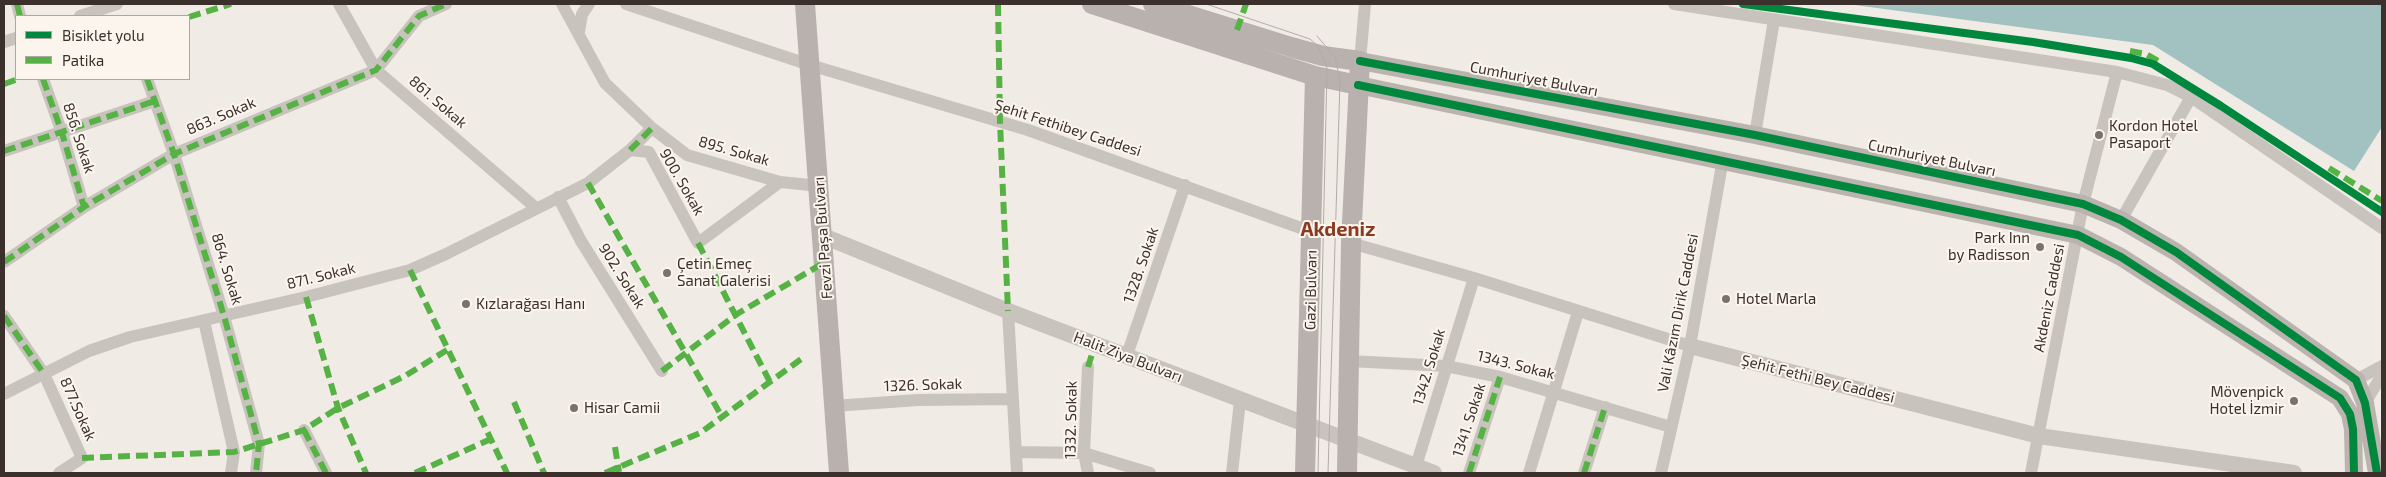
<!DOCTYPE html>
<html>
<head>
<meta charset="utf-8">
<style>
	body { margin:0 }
	#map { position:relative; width:2386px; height:477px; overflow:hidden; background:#f0ebe5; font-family:"Exo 2",sans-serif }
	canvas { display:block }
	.frame { position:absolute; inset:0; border:5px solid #3b302b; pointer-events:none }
	.legend { position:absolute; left:15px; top:15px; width:175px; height:65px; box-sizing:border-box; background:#fbf5ee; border:1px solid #aea6a0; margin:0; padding:6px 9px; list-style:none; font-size:15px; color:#3b302b }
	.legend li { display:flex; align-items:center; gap:10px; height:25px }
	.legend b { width:25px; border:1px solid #aea6a0 }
</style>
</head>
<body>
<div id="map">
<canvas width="2386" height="477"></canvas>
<div class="frame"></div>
<ul class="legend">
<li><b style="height:6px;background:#00873e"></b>Bisiklet yolu</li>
<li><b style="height:6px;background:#57b246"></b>Patika</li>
</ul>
</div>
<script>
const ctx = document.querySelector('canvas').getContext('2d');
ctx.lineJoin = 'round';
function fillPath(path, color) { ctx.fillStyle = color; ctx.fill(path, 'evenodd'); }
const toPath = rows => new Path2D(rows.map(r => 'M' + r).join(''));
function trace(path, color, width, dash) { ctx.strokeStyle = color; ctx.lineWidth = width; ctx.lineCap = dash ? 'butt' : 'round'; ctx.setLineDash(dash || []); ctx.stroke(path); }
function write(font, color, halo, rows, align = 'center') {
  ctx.font = font + ' "Exo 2",sans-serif'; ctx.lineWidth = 4; ctx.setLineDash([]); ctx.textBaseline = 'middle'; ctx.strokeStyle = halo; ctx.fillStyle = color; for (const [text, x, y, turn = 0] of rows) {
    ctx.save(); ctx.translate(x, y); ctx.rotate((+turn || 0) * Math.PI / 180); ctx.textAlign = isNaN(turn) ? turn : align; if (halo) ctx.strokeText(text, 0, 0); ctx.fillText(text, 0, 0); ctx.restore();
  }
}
const water = toPath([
	[1847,4,2382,4,2382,127,2354,171,2153,45]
]);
const minor = toPath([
	[17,4,20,16],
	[339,4,376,70,536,208],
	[562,4,605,83,652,128,687,155,780,182,820,186],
	[626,4,810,65,1028,130,1312,232],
	[1674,4,2117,72,2167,85,2191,97,2382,228],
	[80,16,117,4],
	[579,32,582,14,589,4],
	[4,42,16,38],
	[1360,61,1365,4],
	[43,79,62,133,84,207],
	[147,79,174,154,224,316,259,444,256,473],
	[1755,135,1774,20],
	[630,150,649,152,698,243,780,182],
	[4,151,155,101],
	[558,197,581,241,662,371],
	[2121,220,2191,97],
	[1351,243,1474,278,1690,346],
	[4,262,84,207,174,154,376,70,419,16,446,4],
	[1008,311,1017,473],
	[4,316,44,374,82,458,59,473],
	[204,321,234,452,231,473],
	[1127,355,1185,185],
	[1349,361,1446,366,1500,377,1671,427],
	[1088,367,1084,453,1088,473],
	[2356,380,2382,366],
	[4,394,89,351,130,337,306,297,410,270,446,254,588,183,630,150,652,128],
	[2365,403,2382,375],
	[834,406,918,400,1013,399],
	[304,430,326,473],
	[1016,452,1084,453,1150,473],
	[1416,466,1474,278],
	[1232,473,1240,401],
	[1469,473,1500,377],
	[1529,473,1578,312],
	[1584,473,1605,407],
	[1661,473,1690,346,1723,159],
	[2031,473,2083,204,2117,72]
]);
const tertiary = toPath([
	[823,236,1008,311,1434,473],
	[1690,346,2039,436,2294,473]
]);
const secondary = toPath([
	[1360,61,1755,135,2083,204,2121,220,2176,252,2356,380,2365,403,2377,473],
	[1358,85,2078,235,2121,257,2340,398,2350,414,2353,429,2354,473]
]);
const primary = toPath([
	[805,4,839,473],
	[1092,4,1315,76,1358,85],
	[1153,4,1291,47,1323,56,1360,61,1351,243,1347,473],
	[1305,473,1315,76]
]);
const tram = toPath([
	[1206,4,1310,39,1318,46,1327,68,1318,473],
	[1317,36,1335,57,1340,81,1328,473]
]);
const quiet = toPath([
	[17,4,20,16],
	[998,4,1000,122,1008,311],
	[189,17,231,4],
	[1237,30,1246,4],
	[2130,51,2146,54,2158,61],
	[43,79,62,133,84,207],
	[147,79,174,154,224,316,259,444,256,473],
	[4,84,18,79],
	[630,150,652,128],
	[4,151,155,101],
	[2329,168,2382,201],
	[588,183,721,415],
	[698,243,770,382],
	[4,262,84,207,174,154,376,70,419,16,446,4],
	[410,270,507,473],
	[306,297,338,408,366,473],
	[4,316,44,374],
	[1088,367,1095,344],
	[662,371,737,314,825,262],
	[514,402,544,473],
	[304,430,326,473],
	[615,447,619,472],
	[82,458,234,452,304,430,338,408,405,376,447,350],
	[415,473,491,439],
	[605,473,700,433,804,357],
	[1469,473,1500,377],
	[1584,473,1605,407]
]);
const cycleway = toPath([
	[1743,4,2033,42,2131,58,2153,64,2221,106,2382,212],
	[1360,61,1755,135,2083,204,2121,220,2176,252,2356,380,2365,403,2377,473],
	[1358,85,2078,235,2121,257,2340,398,2350,414,2353,429,2354,473]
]);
const markers = [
	[2099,135,5,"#7a716c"],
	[2040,247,5,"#7a716c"],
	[667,273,5,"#7a716c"],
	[1726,299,5,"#7a716c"],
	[466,304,5,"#7a716c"],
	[2294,401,5,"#7a716c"],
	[574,408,5,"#7a716c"]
];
const streetNames = [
	["Cumhuriyet Bulvarı",1534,79,11],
	["861. Sokak",438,102,41],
	["863. Sokak",221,116,-23],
	["Şehit Fethibey Caddesi",1068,128,18],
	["856. Sokak",79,138,72],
	["895. Sokak",734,151,16],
	["Cumhuriyet Bulvarı",1932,158,12],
	["900. Sokak",682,182,60],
	["Fevzi Paşa Bulvarı",823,238,-94],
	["1328. Sokak",1141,265,-71],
	["864. Sokak",227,269,73],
	["871. Sokak",321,276,-14],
	["902. Sokak",622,276,58],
	["Gazi Bulvarı",1311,290,-89],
	["Akdeniz Caddesi",2049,298,-79],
	["Vali Kâzım Dirik Caddesi",1678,313,-79],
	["Halit Ziya Bulvarı",1128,357,21],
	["1343. Sokak",1516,365,14],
	["1342. Sokak",1429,367,-73],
	["Şehit Fethi Bey Caddesi",1818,379,14],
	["1326. Sokak",923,385,-2],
	["877.Sokak",78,409,66],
	["1332. Sokak",1071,420,-89],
	["1341. Sokak",1469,420,-72]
];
const poiNames = [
	["Kordon Hotel",2109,126],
	["Pasaport",2109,143],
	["Park Inn",2030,238,"right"],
	["by Radisson",2030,255,"right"],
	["Çetin Emeç",677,264],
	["Sanat Galerisi",677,281],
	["Hotel Marla",1736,299],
	["Kızlarağası Hanı",476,304],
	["Mövenpick",2284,392,"right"],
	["Hotel İzmir",2284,409,"right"],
	["Hisar Camii",584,408]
];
const districtNames = [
	["Akdeniz",1338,229]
];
fillPath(water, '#a1c2c1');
trace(minor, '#c9c3be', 12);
trace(tertiary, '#c9c3be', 16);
trace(secondary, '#bab3ae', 18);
trace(primary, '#b8b1ad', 20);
trace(tram, '#b1aca8', 1);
trace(quiet, '#57b246', 6, [12, 6]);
trace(cycleway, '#00873e', 8);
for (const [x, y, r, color] of markers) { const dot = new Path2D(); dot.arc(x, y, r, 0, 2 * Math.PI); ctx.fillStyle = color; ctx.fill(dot); trace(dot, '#fbf5ee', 2); }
write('15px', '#3b302b', '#fbf5ee', streetNames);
write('15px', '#3b302b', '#fbf5ee', poiNames, 'left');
write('bold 20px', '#8c3b22', '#fbf5ee', districtNames);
</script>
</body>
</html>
